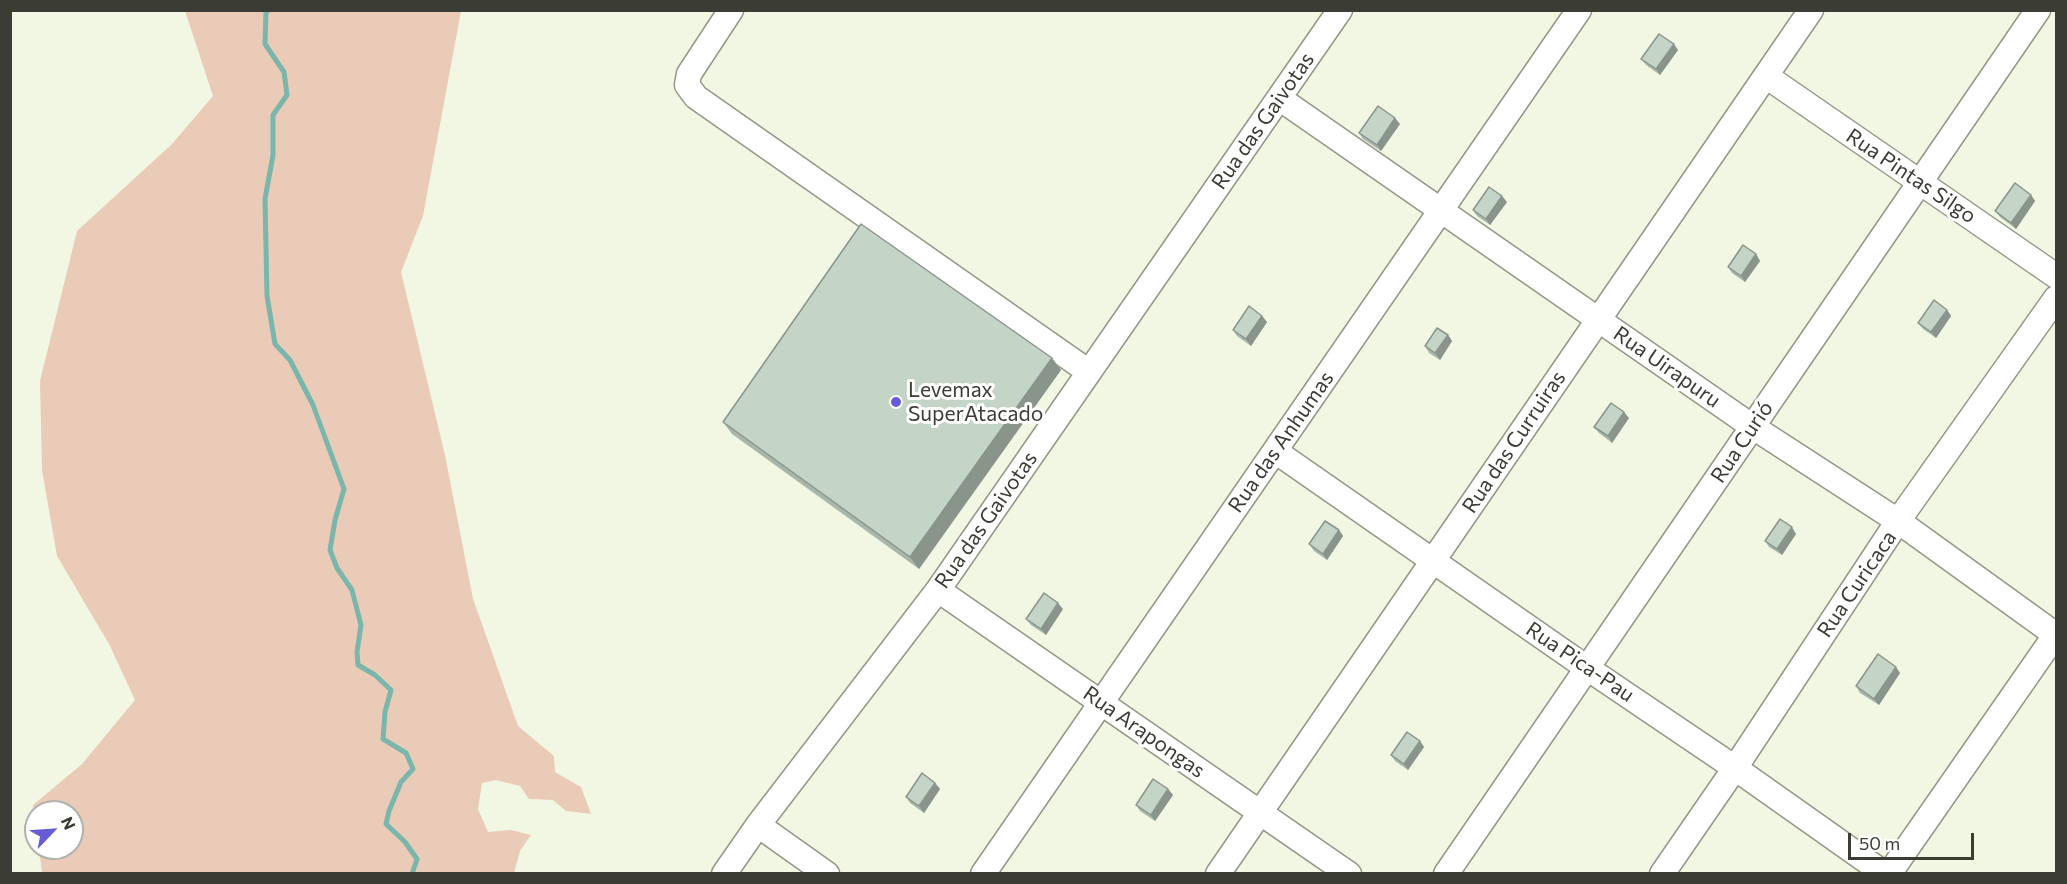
<!DOCTYPE html>
<html>
<head>
<meta charset="utf-8">
<style>
	body { margin:0 }
	#map { position:relative; width:2067px; height:884px; overflow:hidden; background:#f2f7e3; font-family:Commissioner,sans-serif }
	canvas { display:block }
	.frame { position:absolute; inset:0; border:12px solid #3b3d35; pointer-events:none }
	.north { position:absolute; left:24px; top:800px; width:60px; height:60px; box-sizing:border-box; background:#fff; border:2px solid #b1b1ae; border-radius:50%; rotate:65deg; font-size:16px; font-weight:700; line-height:24px; text-align:center; color:#3b3d35 }
	.north::after { content:''; display:block; margin:auto; width:21px; height:27px; background:#675cd5; clip-path:polygon(50% 0,100% 100%,50% 72%,0 100%) }
	.scale { position:absolute; left:1848px; top:833px; width:126px; height:27px; box-sizing:border-box; border:3px solid #3b3d35; border-top:0; padding-left:8px; font-size:18px; line-height:21px; white-space:nowrap; color:#3b3d35; -webkit-text-stroke:4px #fff; paint-order:stroke }
</style>
</head>
<body>
<div id="map">
<canvas width="2067" height="884"></canvas>
<div class="frame"></div>
<div class="north">N</div>
<div class="scale">50 m</div>
</div>
<script>
const ctx = document.querySelector('canvas').getContext('2d');
ctx.lineJoin = 'round';
function fillPath(path, color) { ctx.fillStyle = color; ctx.fill(path, 'evenodd'); }
const toPath = rows => new Path2D(rows.map(r => 'M' + r).join(''));
function trace(path, color, width, dash) { ctx.strokeStyle = color; ctx.lineWidth = width; ctx.lineCap = dash ? 'butt' : 'round'; ctx.setLineDash(dash || []); ctx.stroke(path); }
function write(font, color, halo, rows, align = 'center') {
  ctx.font = font + ' Commissioner,sans-serif'; ctx.lineWidth = 6; ctx.setLineDash([]); ctx.textBaseline = 'middle'; ctx.strokeStyle = halo; ctx.fillStyle = color; for (const [text, x, y, turn = 0] of rows) {
    ctx.save(); ctx.translate(x, y); ctx.rotate((+turn || 0) * Math.PI / 180); ctx.textAlign = isNaN(turn) ? turn : align; if (halo) ctx.strokeText(text, 0, 0); ctx.fillText(text, 0, 0); ctx.restore();
  }
}
const green = toPath([
	[185,11,461,11,423,216,401,272,445,455,473,599,483,627,518,726,554,756,555,772,581,787,591,814,566,811,553,800,529,799,520,786,496,780,482,783,478,809,488,832,511,830,531,835,520,851,514,873,42,873,39,848,72,848,72,812,36,812,36,826,33,805,82,764,135,700,109,644,57,556,42,470,40,381,77,231,172,144,213,96]
]);
const stream = toPath([
	[269,10,266,12,265,44,284,72,287,95,273,115,273,155,265,199,267,296,275,344,290,360,313,405,344,489,335,520,330,550,337,568,352,590,361,625,357,652,358,665,375,675,391,690,385,712,383,739,406,753,413,769,401,782,389,811,386,824,405,842,417,859,412,874]
]);
const minor = toPath([
	[731,10,689,74,687,85,696,97,1089,372],
	[1766,76,2056,276],
	[1279,98,1753,427,1898,521,2056,635],
	[1275,451,1587,668,1735,768,1885,874],
	[938,590,1349,874],
	[758,825,827,874],
	[724,874,758,825,938,590,1340,10],
	[983,874,1579,10],
	[1218,874,1811,10],
	[1446,874,2038,10],
	[1662,874,1735,768,1898,521,2056,298],
	[1889,874,2056,634]
]);
const wall = toPath([
	[1678,50,1660,75,1646,65,1641,59],
	[1400,124,1381,151,1363,139,1359,133],
	[2031,195,2035,201,2016,229,2000,217,1995,211],
	[1507,202,1490,225,1477,216,1473,210],
	[1756,254,1760,261,1745,282,1732,273,1728,267],
	[1947,310,1951,316,1936,338,1923,329,1918,323],
	[1262,316,1267,322,1251,346,1237,336,1233,330],
	[1448,335,1452,341,1440,360,1429,353,1425,346],
	[1052,358,1061,370,919,569,732,434,723,422],
	[1629,418,1612,443,1599,433,1594,427],
	[1339,530,1343,536,1327,560,1314,551,1309,544],
	[1796,534,1782,555,1769,547,1765,541],
	[1063,609,1046,635,1031,625,1026,619],
	[1900,673,1879,705,1860,693,1856,686],
	[1420,741,1424,747,1408,770,1395,761,1391,755],
	[935,783,940,789,924,813,910,803,906,797],
	[1168,789,1173,795,1155,821,1140,811,1136,805]
]);
const shadedWall = toPath([
	[1674,44,1678,50,1660,75,1656,69],
	[1395,118,1400,124,1381,151,1377,145],
	[2031,195,2035,201,2016,229,2011,223],
	[1502,196,1507,202,1490,225,1486,219],
	[1756,254,1760,261,1745,282,1741,276],
	[1947,310,1951,316,1936,338,1931,332],
	[1262,316,1267,322,1251,346,1246,339],
	[1448,335,1452,341,1440,360,1435,353],
	[1052,358,1061,370,919,569,910,557],
	[1624,412,1629,418,1612,443,1608,436],
	[1792,527,1796,534,1782,555,1777,549],
	[1339,530,1343,536,1327,560,1323,554],
	[1058,603,1063,609,1046,635,1041,629],
	[1896,667,1900,673,1879,705,1874,699],
	[1420,741,1424,747,1408,770,1404,764],
	[935,783,940,789,924,813,919,806],
	[1168,789,1173,795,1155,821,1151,815]
]);
const building = toPath([
	[1659,34,1674,44,1656,69,1641,59,1659,34],
	[1378,106,1395,118,1377,145,1359,133,1378,106],
	[2015,183,2031,195,2011,223,1995,211,2015,183],
	[1489,187,1502,196,1486,219,1473,210,1489,187],
	[861,224,1052,358,910,557,723,422,861,224],
	[1743,245,1756,254,1741,276,1728,267,1743,245],
	[1934,300,1947,310,1931,332,1918,323,1934,300],
	[1249,306,1262,316,1246,339,1233,330,1249,306],
	[1437,328,1448,335,1435,353,1425,346,1437,328],
	[1611,403,1624,412,1608,436,1594,427,1611,403],
	[1780,519,1792,527,1777,549,1765,541,1780,519],
	[1325,521,1339,530,1323,554,1309,544,1325,521],
	[1044,593,1058,603,1041,629,1026,619,1044,593],
	[1878,654,1896,667,1874,699,1856,686,1878,654],
	[1407,732,1420,741,1404,764,1391,755,1407,732],
	[922,773,935,783,919,806,906,797,922,773],
	[1153,779,1168,789,1151,815,1136,805,1153,779]
]);
const markers = [
	[896,402,6,"#675cd5"]
];
const streetNames = [
	["Rua das Gaivotas",1263,121,-55],
	["Rua Pintas Silgo",1911,176,34],
	["Rua Uirapuru",1667,367,35],
	["Rua das Anhumas",1281,442,-55],
	["Rua das Curruiras",1514,442,-56],
	["Rua Curió",1742,442,-56],
	["Rua das Gaivotas",986,520,-55],
	["Rua Curicaca",1857,584,-56],
	["Rua Pica-Pau",1580,662,34],
	["Rua Arapongas",1144,732,35]
];
const poiNames = [
	["Levemax",908,390],
	["SuperAtacado",908,414]
];
fillPath(green, '#eacbb8');
trace(stream, '#7bb6ad', 5);
trace(minor, '#939785', 27);
trace(minor, '#fff', 24);
fillPath(wall, '#a9b7ab');
fillPath(shadedWall, '#89958b');
fillPath(building, '#c4d5c7');
trace(building, '#89958b', 1.5);
for (const [x, y, r, color] of markers) { const dot = new Path2D(); dot.arc(x, y, r, 0, 2 * Math.PI); ctx.fillStyle = color; ctx.fill(dot); trace(dot, '#fff', 2); }
write('21px', '#3b3d35', '#fff', streetNames);
write('21px', '#3b3d35', '#fff', poiNames, 'left');
</script>
</body>
</html>
